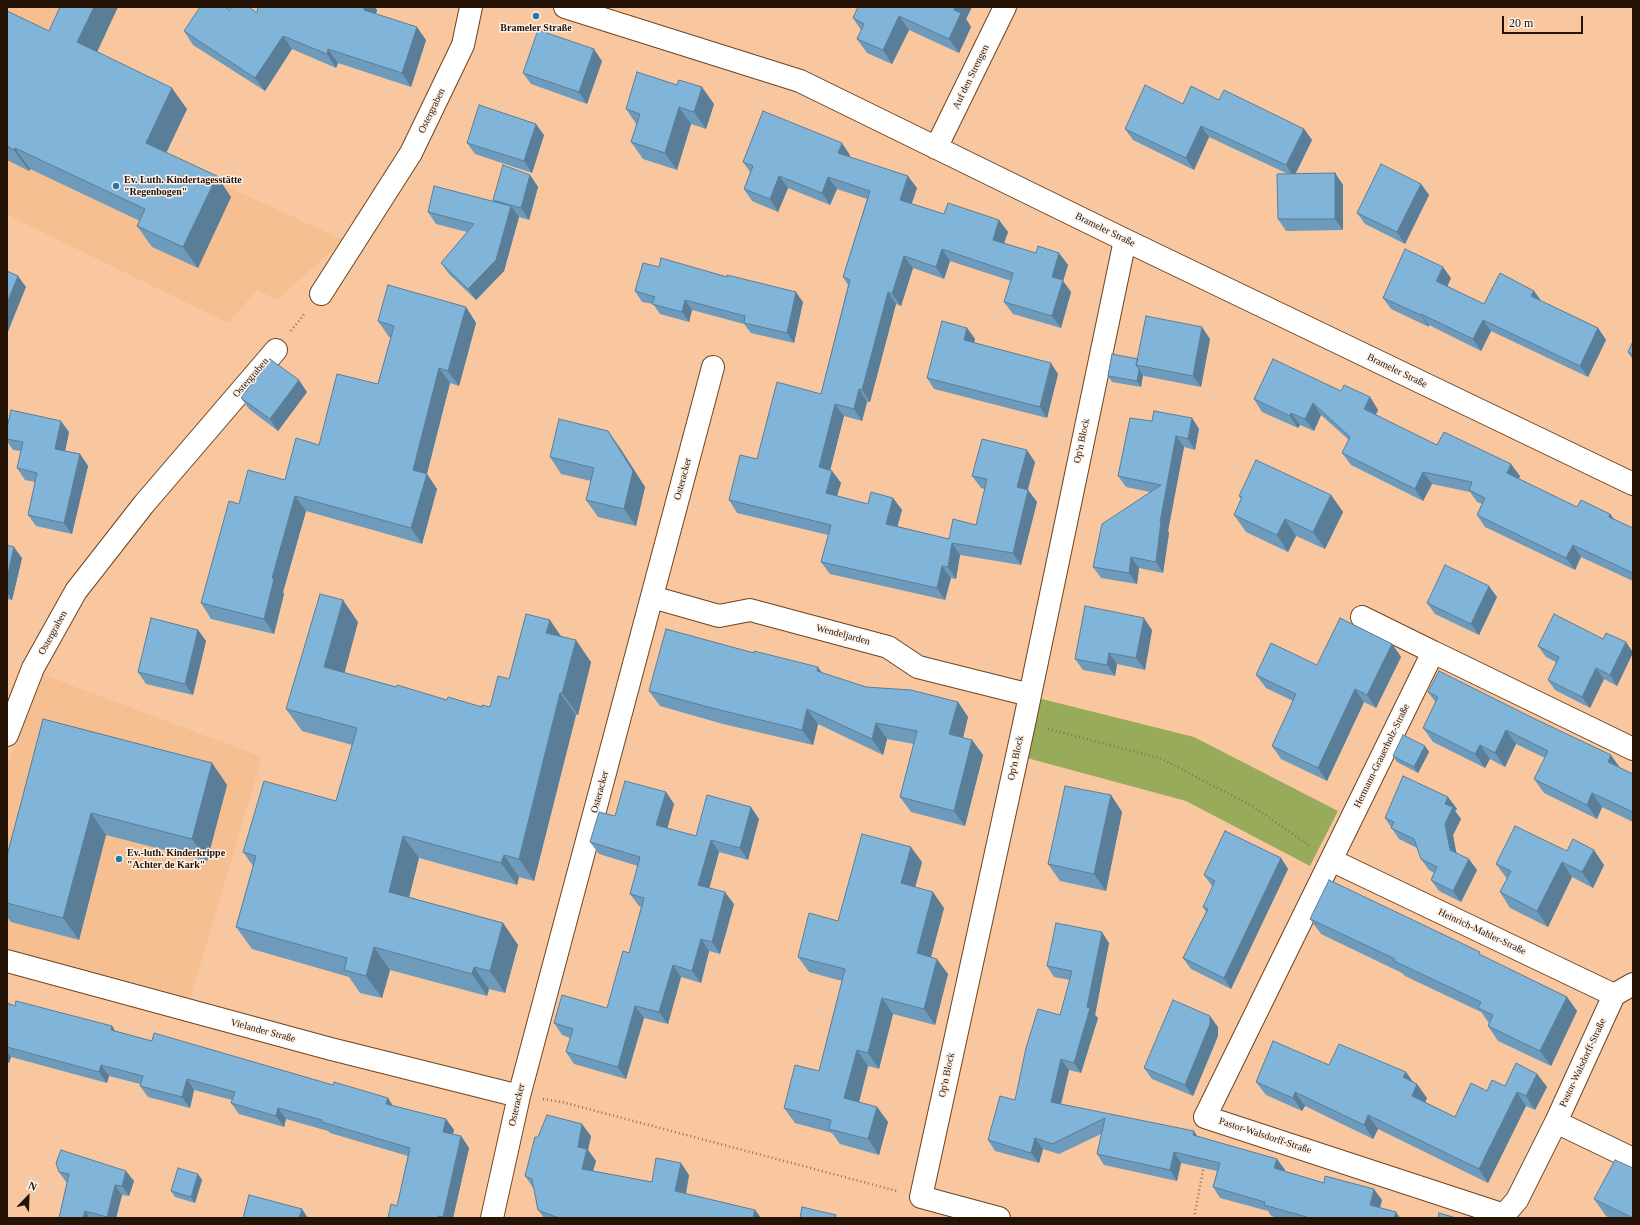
<!DOCTYPE html>
<html>
<head>
<meta charset="utf-8">
<style>
	body { margin:0 }
	#map { position:relative; width:1640px; height:1225px; overflow:hidden; background:#f8c7a0; font-family:Georgia,serif }
	canvas { display:block }
	.frame { position:absolute; inset:0; border:8px solid #251305; pointer-events:none }
	.north { position:absolute; left:8px; top:1177px; width:40px; height:40px; -webkit-text-stroke:3px #fbf1e9; paint-order:stroke; rotate:23deg; font-size:11px; font-weight:700; line-height:16px; text-align:center; color:#251305 }
	.north::after { content:''; display:block; margin:auto; width:14px; height:18px; background:#251305; clip-path:polygon(50% 0,100% 100%,50% 72%,0 100%) }
	.scale { position:absolute; left:1502px; top:16px; width:81px; height:18px; box-sizing:border-box; border:2px solid #251305; border-top:0; padding-left:5px; font-size:12px; line-height:14px; white-space:nowrap; color:#251305; -webkit-text-stroke:3px #fbf1e9; paint-order:stroke }
</style>
</head>
<body>
<div id="map">
<canvas width="1640" height="1225"></canvas>
<div class="frame"></div>
<div class="north">N</div>
<div class="scale">20 m</div>
</div>
<script>
const ctx = document.querySelector('canvas').getContext('2d');
ctx.lineJoin = 'round';
function fillPath(path, color) { ctx.fillStyle = color; ctx.fill(path, 'evenodd'); }
const toPath = rows => new Path2D(rows.map(r => 'M' + r).join(''));
function trace(path, color, width, dash) { ctx.strokeStyle = color; ctx.lineWidth = width; ctx.lineCap = dash ? 'butt' : 'round'; ctx.setLineDash(dash || []); ctx.stroke(path); }
function write(font, color, halo, rows, align = 'center') {
  ctx.font = font + ' Georgia,serif'; ctx.lineWidth = 3; ctx.setLineDash([]); ctx.textBaseline = 'middle'; ctx.strokeStyle = halo; ctx.fillStyle = color; for (const [text, x, y, turn = 0] of rows) {
    ctx.save(); ctx.translate(x, y); ctx.rotate((+turn || 0) * Math.PI / 180); ctx.textAlign = isNaN(turn) ? turn : align; if (halo) ctx.strokeText(text, 0, 0); ctx.fillText(text, 0, 0); ctx.restore();
  }
}
const built = toPath([
	[7,7,85,7,41,98,164,158,344,240,277,300,257,290,228,323,7,215],
	[42,674,262,757,189,1003,7,953,7,766]
]);
const green = toPath([
	[1038,698,1194,737,1338,811,1310,866,1186,801,1027,758]
]);
const path = toPath([
	[291,331,305,313],
	[1048,729,1160,758,1254,807,1310,846],
	[543,1099,562,1102,897,1191],
	[1194,1218,1204,1165]
]);
const minor = toPath([
	[565,7,800,81,1125,240,1633,484],
	[936,148,1005,7],
	[321,294,411,153,463,45,471,7],
	[652,597,719,616,750,610,888,647,918,667,1030,695],
	[1362,617,1433,652],
	[7,735,33,668,76,591,144,504,276,350],
	[1331,860,1614,995,1633,984],
	[7,961,331,1049,519,1096],
	[1614,995,1556,1122,1517,1200,1504,1215,1205,1117,1433,652,1633,749],
	[1556,1122,1633,1159],
	[492,1218,519,1096,713,367],
	[999,1218,921,1197,1024,724,1125,240]
]);
const wall = toPath([
	[858,7,972,7,966,19,971,27,959,53,909,30,892,64,867,53,857,39,861,30,853,18],
	[377,10,376,14,426,40,411,87,338,63,336,68,292,49,265,91,193,45,184,31,257,13],
	[7,11,49,31,97,52,187,109,166,152,231,197,198,268,152,247,137,226,140,221,30,169,29,171,7,160],
	[602,61,587,104,531,84,523,73],
	[1219,100,1304,129,1312,140,1295,174,1335,173,1343,185,1343,230,1286,231,1278,219,1288,174,1209,137,1194,170,1133,140,1125,129,1183,104],
	[714,104,706,129,691,124,677,170,643,159,631,142,637,125,626,109],
	[544,135,532,173,475,154,467,143],
	[850,155,849,157,917,188,911,204,944,214,999,220,1008,232,1004,243,1036,253,1059,253,1068,265,1063,281,1071,292,1061,328,1013,314,1004,302,1011,281,950,261,944,279,913,268,901,306,896,304,870,402,867,402,862,421,844,416,830,470,832,471,841,483,837,496,868,504,893,498,902,510,897,526,949,539,976,525,985,489,981,488,972,476,1035,462,1028,490,1037,502,1021,565,960,555,956,579,951,578,945,600,830,574,821,562,828,535,737,513,729,500,757,459,821,394,848,285,843,277,867,199,837,189,830,205,788,188,778,212,752,201,744,189,750,172,743,162],
	[530,175,538,187,529,220,519,217,504,271,476,300,449,274,441,263,467,232,436,224,428,212,493,201],
	[1421,184,1429,195,1405,244,1365,224,1357,213],
	[1451,278,1447,286,1484,304,1534,291,1541,301,1598,328,1606,340,1588,377,1491,331,1481,351,1429,325,1429,327,1391,309,1383,298],
	[635,291,803,302,794,343,751,333,744,324,692,310,689,322,660,314,653,304,642,302],
	[466,307,476,323,459,386,450,383,427,474,437,489,422,544,306,511,283,592,284,594,274,634,211,619,201,603,239,504,285,480,378,384,391,337,389,337,378,321],
	[967,328,975,339,974,343,1058,374,1047,418,934,389,927,378],
	[1210,339,1201,387,1144,376,1143,375,1141,387,1112,382,1108,376,1138,359],
	[1633,341,1633,360,1628,352],
	[1341,391,1370,397,1378,410,1376,415,1437,445,1520,476,1519,479,1577,507,1610,514,1614,519,1633,528,1633,581,1581,557,1575,570,1485,527,1477,515,1482,504,1477,502,1470,492,1432,484,1423,501,1351,465,1342,453,1349,440,1321,415,1314,431,1300,425,1298,428,1262,412,1254,399],
	[307,392,278,431,249,409,241,398],
	[1192,418,1199,429,1195,450,1184,447,1168,531,1169,533,1163,573,1139,568,1137,584,1101,578,1093,567,1150,492,1126,487,1118,476,1152,421],
	[7,428,69,432,65,451,80,454,88,466,72,534,36,526,28,515,35,482,25,480,17,468,21,451,13,450,7,441],
	[608,431,620,448,645,487,636,526,598,517,586,500,591,481,561,474,550,457],
	[1331,495,1343,512,1325,549,1296,536,1288,552,1246,532,1234,515,1241,499,1239,496],
	[7,545,22,558,12,600,7,599],
	[1497,597,1479,635,1435,614,1427,603],
	[358,622,344,673,447,700,482,707,490,707,509,679,562,636,591,662,578,715,576,715,534,881,519,877,517,885,419,858,409,897,503,923,518,945,505,993,489,989,487,996,390,970,382,998,360,993,349,977,252,949,236,927,253,866,243,852,336,801,352,745,302,731,286,709],
	[198,630,206,641,193,695,146,684,138,672],
	[1152,630,1145,670,1117,664,1115,676,1083,670,1075,659],
	[1603,639,1626,642,1633,652,1617,686,1604,679,1590,708,1555,690,1548,680,1556,662,1546,657,1538,646],
	[1392,644,1401,657,1376,708,1364,702,1327,781,1281,759,1272,746,1293,701,1266,688,1256,675,1317,665],
	[822,673,866,687,958,702,968,717,963,738,972,740,983,755,965,826,911,812,900,797,914,744,887,739,883,755,818,724,813,745,723,724,660,706,649,691],
	[1428,692,1620,768,1633,774,1633,822,1602,807,1597,819,1544,793,1534,779,1545,758,1516,744,1505,767,1490,759,1485,768,1433,742,1423,728,1436,703],
	[43,719,212,763,227,785,207,861,106,835,79,940,11,922,7,917,7,856],
	[1425,746,1429,752,1418,773,1397,762,1393,756],
	[666,792,674,804,667,828,696,836,759,819,748,860,719,852,709,888,734,904,720,954,709,951,701,983,681,977,668,1024,644,1018,626,1079,574,1064,566,1052,570,1038,562,1035,554,1023,607,1008,629,953,641,907,639,906,630,894,638,866,599,854,590,842,615,816],
	[1111,795,1122,812,1106,891,1060,881,1048,864],
	[1448,797,1457,809,1455,811,1461,819,1453,835,1456,853,1477,870,1461,902,1439,891,1431,880,1434,873,1429,870,1421,859,1417,848,1399,839,1385,818],
	[1567,851,1604,865,1593,888,1572,877,1548,927,1510,908,1500,892,1507,879,1496,864],
	[1281,858,1288,869,1231,989,1191,969,1183,958,1206,912,1203,907,1213,887,1212,886,1204,875],
	[922,862,915,887,944,908,931,957,948,974,935,1025,893,1014,879,1069,868,1066,859,1102,877,1107,888,1122,879,1155,840,1144,832,1133,795,1123,784,1108,819,1071,842,981,809,972,798,957,838,921],
	[1310,919,1482,956,1567,997,1577,1011,1551,1066,1498,1041,1488,1026,1489,1023,1481,1012,1405,976,1402,973,1321,934],
	[1109,943,1095,1015,1098,1018,1081,1073,1069,1070,1061,1104,1198,1137,1277,1159,1285,1170,1284,1171,1382,1200,1380,1208,1400,1218,1278,1218,1271,1216,1268,1211,1220,1198,1213,1187,1217,1171,1181,1163,1177,1181,1104,1165,1097,1154,1101,1134,1059,1154,1043,1149,1039,1163,995,1151,988,1140,1015,1100,1060,1015,1070,980,1054,977,1047,966],
	[7,1003,15,1006,112,1026,115,1031,393,1106,446,1119,454,1130,453,1135,461,1136,469,1148,453,1218,388,1218,397,1206,408,1156,330,1133,328,1131,286,1119,284,1127,239,1114,231,1103,232,1100,194,1090,190,1108,148,1097,140,1086,140,1084,109,1076,107,1083,11,1057,9,1063,7,1062],
	[1218,1027,1218,1036,1193,1096,1152,1079,1144,1068],
	[1329,1065,1406,1072,1413,1082,1427,1098,1425,1102,1455,1117,1487,1091,1505,1086,1537,1074,1547,1087,1535,1110,1526,1106,1488,1183,1378,1129,1373,1139,1305,1106,1302,1111,1266,1095,1256,1082],
	[591,1136,588,1150,596,1161,593,1171,652,1182,689,1175,686,1194,755,1210,761,1218,544,1218,538,1210,534,1189,525,1176,538,1137],
	[59,1172,134,1181,129,1196,122,1195,116,1218,59,1218,67,1182,66,1182],
	[198,1174,202,1180,195,1203,175,1197,171,1191],
	[1594,1199,1633,1218,1610,1218,1606,1216]
]);
const shadedWall = toPath([
	[94,7,118,7,92,63,77,42],
	[364,7,375,7,377,10,373,23,364,10],
	[955,7,972,7,966,19,971,27,959,53,949,39,954,10],
	[899,16,909,30,892,64,883,50],
	[417,27,426,40,411,87,402,73],
	[283,36,292,49,265,91,255,78],
	[328,49,338,63,336,68,327,54],
	[594,49,602,61,587,104,579,92],
	[702,87,714,104,706,129,694,112],
	[172,88,187,109,161,164,146,143],
	[679,107,691,124,677,170,665,153],
	[536,124,544,135,532,173,524,161],
	[1201,126,1209,137,1194,170,1186,158],
	[1304,129,1312,140,1294,177,1286,165],
	[842,143,850,155,846,165,838,153],
	[15,148,30,169,29,171,14,150],
	[1335,173,1343,185,1343,230,1335,219],
	[530,175,538,187,529,220,521,208],
	[217,176,231,197,198,268,183,247],
	[779,176,788,188,778,212,770,199],
	[908,176,917,188,909,212,900,200],
	[828,177,837,189,830,205,822,193],
	[1421,184,1429,195,1405,244,1397,232],
	[511,206,519,217,504,271,476,300,468,289],
	[999,220,1008,232,1001,252,993,240],
	[942,249,950,261,944,279,936,267],
	[1059,253,1068,265,1063,281,1071,292,1061,328,1052,316,1052,277],
	[904,256,913,268,901,306,892,294],
	[1443,267,1451,278,1445,292,1436,281],
	[18,276,26,287,7,334,7,303],
	[1534,291,1542,302,1531,296],
	[796,292,803,302,794,343,787,333],
	[888,292,896,304,870,402,862,390],
	[685,300,692,310,689,322,682,312],
	[466,307,476,323,459,386,448,371],
	[1421,314,1429,325,1429,327,1421,315],
	[1483,320,1491,331,1481,351,1473,339],
	[1202,327,1210,339,1201,387,1193,376],
	[967,328,975,339,971,351,964,340],
	[1598,328,1606,340,1588,377,1580,366],
	[1051,363,1058,374,1047,418,1040,407],
	[439,368,450,383,426,477,427,474,437,489,422,544,411,528,413,470],
	[1139,369,1143,375,1141,387,1137,381],
	[299,380,307,392,278,431,270,419],
	[859,389,867,402,862,421,854,409],
	[1370,397,1378,410,1372,421,1364,409],
	[1313,403,1321,415,1314,431,1305,419],
	[835,404,844,416,828,479,819,467],
	[1291,413,1300,425,1298,428,1290,416],
	[1192,418,1199,429,1195,450,1188,439],
	[61,421,69,432,63,461,55,449],
	[608,431,620,448,645,487,636,526,624,509],
	[1176,436,1184,447,1168,531,1169,533,1163,573,1156,562,1160,522],
	[1027,450,1035,462,1025,499,1017,487],
	[80,454,88,466,72,534,64,523],
	[1511,464,1520,476,1515,485,1507,473],
	[832,471,841,483,834,505,826,493],
	[1423,472,1432,484,1423,501,1415,489],
	[1028,490,1037,502,1021,565,1013,553],
	[1331,495,1343,512,1325,549,1313,532],
	[295,496,306,511,283,592,284,594,274,634,264,619,272,578],
	[893,498,902,510,895,536,886,524],
	[1610,514,1619,526,1609,517],
	[1285,519,1296,536,1288,552,1277,535],
	[952,543,960,555,956,579,948,567],
	[1573,545,1581,557,1575,570,1566,558],
	[14,547,22,558,12,600,7,593,7,578],
	[1131,557,1139,568,1137,584,1129,573],
	[942,566,951,578,945,600,937,588],
	[1489,586,1497,597,1479,635,1471,624],
	[343,600,358,622,340,690,324,667],
	[1144,618,1152,630,1145,670,1136,658],
	[550,620,565,642,546,633],
	[198,630,206,641,193,695,185,684],
	[576,640,591,662,578,715,562,693],
	[1626,642,1633,653,1617,686,1610,675],
	[1392,644,1401,657,1376,708,1367,695],
	[1109,653,1117,664,1115,676,1107,665],
	[818,667,829,682,817,671],
	[1596,668,1604,679,1590,708,1582,697],
	[1355,689,1364,702,1327,781,1318,768],
	[560,693,576,715,534,881,519,859],
	[958,702,968,717,960,750,949,734],
	[807,709,818,724,813,745,802,730],
	[876,723,887,739,883,755,872,739],
	[1506,730,1516,744,1505,767,1495,753],
	[972,740,983,755,965,826,954,811],
	[1480,745,1490,759,1485,768,1475,754],
	[1425,746,1429,752,1418,773,1414,767],
	[1611,755,1621,769,1608,762],
	[212,763,227,785,207,861,192,839],
	[666,792,674,804,665,837,656,825],
	[1592,793,1602,807,1597,819,1587,805],
	[1111,795,1122,812,1106,891,1094,874],
	[1448,797,1457,809,1455,811,1461,819,1453,835,1458,861,1450,850,1445,824,1445,804],
	[751,807,759,819,748,860,740,848],
	[91,813,106,835,79,940,63,918],
	[403,836,419,858,405,913,389,892],
	[711,840,719,852,707,897,698,885],
	[911,847,922,862,912,899,901,883],
	[1594,850,1604,865,1593,888,1582,872],
	[504,855,519,877,517,885,501,863],
	[1281,858,1288,869,1231,989,1224,978],
	[1469,859,1477,870,1461,902,1453,891],
	[1562,862,1572,877,1548,927,1537,911],
	[725,892,734,904,720,954,712,942],
	[933,892,944,908,928,968,917,953],
	[503,923,518,945,505,993,490,971],
	[1102,932,1109,943,1095,1015,1098,1018,1081,1073,1074,1063,1087,1007],
	[701,939,709,951,701,983,692,971],
	[374,947,390,970,382,998,366,976],
	[937,959,948,974,935,1025,924,1009],
	[673,965,681,977,668,1024,659,1012],
	[474,967,489,989,487,996,472,974],
	[1567,997,1577,1011,1551,1066,1540,1051],
	[882,998,893,1014,879,1069,868,1053],
	[635,1006,644,1018,626,1079,618,1067],
	[1210,1016,1218,1027,1218,1036,1193,1096,1185,1085],
	[112,1026,119,1037,111,1030],
	[857,1050,868,1066,856,1114,844,1098],
	[7,1052,11,1057,9,1063,7,1060],
	[1061,1059,1069,1070,1059,1112,1051,1102],
	[101,1065,109,1076,107,1083,99,1072],
	[1406,1072,1415,1085,1403,1077],
	[1537,1074,1547,1087,1535,1110,1526,1096],
	[187,1079,194,1090,190,1108,182,1097],
	[1417,1084,1427,1098,1421,1110,1412,1096],
	[1295,1092,1305,1106,1302,1111,1293,1098],
	[1517,1092,1526,1106,1488,1183,1479,1169],
	[388,1098,395,1109,386,1104],
	[877,1107,888,1122,879,1155,868,1139],
	[278,1108,286,1119,284,1127,276,1116],
	[1368,1115,1378,1129,1373,1139,1364,1125],
	[446,1119,454,1130,450,1143,443,1132],
	[582,1124,591,1136,588,1150,596,1161,590,1181,582,1169,578,1147],
	[1194,1131,1201,1142,1193,1135],
	[461,1136,469,1148,453,1218,444,1218,443,1217],
	[1035,1138,1043,1149,1039,1163,1031,1153],
	[1174,1152,1181,1163,1177,1181,1170,1170],
	[1277,1159,1285,1170,1282,1179,1274,1168],
	[681,1163,689,1175,684,1203,675,1191],
	[126,1171,134,1181,129,1196,122,1186],
	[198,1174,202,1180,195,1203,191,1197],
	[115,1185,122,1195,116,1218,107,1218,107,1217],
	[1374,1189,1382,1200,1377,1216,1370,1205],
	[302,1209,308,1218,299,1218],
	[755,1210,761,1218,753,1218],
	[85,1211,90,1218,83,1218],
	[1396,1212,1400,1218,1394,1218]
]);
const building = toPath([
	[60,7,94,7,77,42,172,88,146,143,217,176,183,247,137,226,145,209,15,148,14,150,7,146,7,11,49,31,60,7],
	[200,7,225,7,230,10,231,7,249,7,257,13,258,7,364,7,364,10,417,27,402,73,328,49,327,54,283,36,255,78,184,31,200,7],
	[858,7,955,7,954,10,961,13,949,39,899,16,883,50,857,39,864,24,853,18,858,7],
	[538,30,594,49,579,92,523,73,538,30],
	[637,72,677,85,679,80,702,87,694,112,679,107,665,153,631,142,640,114,626,109,637,72],
	[1145,85,1183,104,1191,86,1219,100,1224,90,1304,129,1286,165,1201,126,1186,158,1125,129,1145,85],
	[479,105,536,124,524,161,467,143,479,105],
	[763,111,842,143,838,153,908,176,900,200,944,214,948,203,999,220,993,240,1036,253,1038,246,1059,253,1052,277,1063,280,1052,316,1004,302,1013,273,942,249,936,267,904,256,892,294,888,292,862,390,859,389,854,409,835,404,819,467,832,471,826,493,868,504,871,492,893,498,886,524,949,539,953,519,976,525,987,479,972,476,982,439,1027,450,1017,487,1028,490,1013,553,952,543,948,567,942,566,937,588,821,562,831,525,729,500,740,455,757,459,777,382,821,394,850,280,843,277,870,191,828,177,822,193,779,176,770,199,744,189,753,166,743,162,763,111],
	[1381,164,1421,184,1397,232,1357,213,1381,164],
	[503,165,530,175,521,208,493,200,503,165],
	[1335,173,1335,219,1278,219,1277,174,1335,173],
	[434,186,511,206,496,260,468,289,441,263,474,224,428,212,434,186],
	[1405,249,1443,267,1436,281,1484,304,1500,273,1534,291,1531,296,1598,328,1580,366,1483,320,1473,339,1421,314,1421,315,1383,298,1405,249],
	[661,258,727,277,727,275,796,292,787,333,744,323,745,316,685,300,682,312,652,304,655,297,635,291,643,263,659,267,661,258],
	[7,271,18,276,7,303,7,271],
	[388,285,466,307,448,371,439,368,413,470,427,474,411,528,295,496,272,578,274,579,264,619,201,603,229,501,239,504,248,470,285,480,296,438,319,445,337,374,378,384,394,326,378,321,388,285],
	[1146,316,1202,327,1193,376,1136,365,1146,316],
	[942,321,967,328,964,340,1051,363,1040,407,927,378,942,321],
	[1633,341,1633,355,1628,352,1633,341],
	[1112,354,1138,359,1136,365,1139,369,1137,381,1108,376,1112,354],
	[270,359,299,380,270,419,241,398,270,359],
	[1273,359,1341,391,1344,385,1370,397,1364,409,1437,445,1444,432,1511,464,1507,473,1577,507,1581,500,1610,514,1609,517,1633,528,1633,573,1573,545,1566,558,1477,515,1485,498,1469,490,1472,482,1423,472,1415,489,1342,453,1350,437,1313,403,1305,419,1291,413,1290,416,1254,399,1273,359],
	[11,410,61,421,55,449,80,454,64,523,28,515,37,473,17,468,23,442,7,439,7,428,11,410],
	[1154,411,1192,418,1188,439,1176,436,1160,522,1161,522,1156,562,1131,557,1129,573,1093,567,1102,524,1161,485,1118,476,1130,418,1152,421,1154,411],
	[559,419,608,431,633,471,624,509,586,500,594,468,550,457,559,419],
	[1256,460,1331,495,1313,532,1285,519,1277,535,1234,515,1242,497,1239,496,1256,460],
	[7,545,14,547,7,578,7,545],
	[1445,565,1489,586,1471,624,1427,603,1445,565],
	[320,594,343,600,324,667,396,687,397,685,447,700,448,697,482,707,482,705,490,707,498,676,509,679,526,614,550,620,546,633,576,640,562,693,560,693,519,859,504,855,501,863,403,836,389,892,503,923,490,971,474,967,472,974,374,947,366,976,344,970,347,958,236,927,256,856,243,852,264,781,336,801,357,728,286,709,320,594],
	[1085,606,1144,618,1136,658,1109,653,1107,665,1075,659,1085,606],
	[1554,614,1603,639,1606,633,1626,642,1610,675,1596,668,1582,697,1548,680,1559,657,1538,646,1554,614],
	[151,618,198,630,185,684,138,672,151,618],
	[1340,618,1392,644,1367,695,1355,689,1318,768,1272,746,1296,694,1256,675,1271,643,1317,665,1340,618],
	[666,629,754,653,754,651,818,667,817,671,866,687,911,690,958,702,949,734,972,740,954,811,900,797,917,731,876,723,872,739,807,709,802,730,712,708,649,691,666,629],
	[1439,671,1533,718,1611,755,1608,762,1633,774,1633,812,1592,793,1587,805,1534,779,1548,751,1506,730,1495,753,1480,745,1475,754,1423,728,1438,697,1428,692,1439,671],
	[43,719,212,763,192,839,91,813,63,918,7,903,7,856,43,719],
	[1403,735,1425,746,1414,767,1393,756,1403,735],
	[1403,776,1448,797,1445,804,1453,807,1445,824,1450,850,1469,859,1453,891,1431,880,1437,867,1421,859,1414,839,1391,828,1394,822,1385,818,1403,776],
	[625,781,666,792,656,825,696,836,707,795,751,807,740,848,711,840,698,885,725,892,712,942,701,939,692,971,673,965,659,1012,635,1006,618,1067,566,1052,573,1029,554,1023,562,995,607,1008,623,951,629,953,644,898,630,894,640,857,590,842,599,812,615,816,625,781],
	[1065,786,1111,795,1094,874,1048,864,1065,786],
	[1515,826,1567,851,1573,839,1594,850,1582,872,1562,862,1537,911,1500,892,1511,871,1496,864,1515,826],
	[1225,831,1281,858,1224,978,1183,958,1208,909,1203,907,1215,881,1204,875,1225,831],
	[862,834,911,847,901,883,933,892,917,953,937,959,924,1009,882,998,868,1053,857,1050,844,1098,877,1107,868,1139,829,1129,831,1120,784,1108,795,1065,819,1071,845,969,798,957,809,913,838,921,862,834],
	[1329,880,1480,952,1479,954,1567,997,1540,1051,1488,1026,1493,1015,1478,1008,1481,1002,1394,961,1395,959,1310,919,1329,880],
	[1056,923,1102,932,1087,1007,1090,1008,1074,1063,1061,1059,1051,1102,1194,1131,1193,1135,1277,1159,1274,1168,1324,1183,1325,1176,1374,1189,1370,1205,1396,1212,1394,1218,1310,1218,1264,1205,1265,1202,1213,1187,1220,1163,1174,1152,1170,1170,1097,1154,1105,1118,1052,1144,1035,1138,1031,1153,988,1140,1000,1096,1015,1100,1026,1048,1038,1009,1060,1015,1072,971,1047,966,1056,923],
	[1173,1000,1210,1016,1210,1024,1185,1085,1144,1068,1173,1000],
	[16,1001,112,1026,111,1030,152,1041,154,1033,333,1085,334,1082,388,1098,386,1104,446,1119,443,1132,461,1136,443,1217,438,1216,438,1218,388,1218,391,1204,397,1206,410,1148,322,1122,322,1120,278,1108,276,1116,231,1103,235,1092,187,1079,182,1097,140,1086,143,1076,101,1065,99,1072,7,1047,7,1003,15,1006,16,1001],
	[1273,1041,1329,1065,1339,1044,1406,1072,1403,1077,1417,1084,1412,1096,1455,1117,1471,1083,1487,1091,1492,1080,1505,1086,1516,1063,1537,1074,1526,1096,1517,1092,1479,1169,1368,1115,1364,1125,1295,1092,1293,1098,1256,1082,1273,1041],
	[547,1115,582,1124,578,1147,587,1149,582,1169,652,1182,656,1158,681,1163,675,1191,755,1210,753,1218,561,1218,556,1217,538,1210,532,1179,525,1176,535,1137,538,1137,547,1115],
	[61,1150,126,1171,122,1186,115,1185,107,1217,85,1211,83,1218,59,1218,69,1174,59,1172,56,1163,61,1150],
	[1615,1160,1633,1168,1633,1218,1594,1199,1615,1160],
	[178,1168,198,1174,191,1197,171,1191,178,1168],
	[249,1195,302,1209,299,1218,243,1218,249,1195],
	[802,1207,836,1215,835,1218,800,1218,802,1207],
	[1439,1213,1456,1218,1438,1218,1439,1213]
]);
const markers = [
	[536,16,4,"#2677a8"],
	[116,186,4,"#2677a8"],
	[119,859,4,"#2677a8"]
];
const poiNames = [
	["Brameler Straße",536,28,"center"],
	["Ev. Luth. Kindertagesstätte",124,180],
	["\"Regenbogen\"",124,192],
	["Ev.-luth. Kinderkrippe",127,853],
	["\"Achter de Kark\"",127,865]
];
const streetNames = [
	["Auf den Strengen",971,77,-64],
	["Ostergraben",432,111,-64],
	["Brameler Straße",1105,230,26],
	["Brameler Straße",1397,371,26],
	["Ostergraben",251,378,-49],
	["Op'n Block",1082,441,-78],
	["Osteracker",683,479,-75],
	["Ostergraben",53,633,-61],
	["Wendeljarden",843,635,15],
	["Hermann-Grauerholz-Straße",1382,756,-64],
	["Op'n Block",1016,758,-78],
	["Osteracker",600,792,-75],
	["Heinrich-Mahler-Straße",1482,932,25],
	["Vielander Straße",263,1031,15],
	["Pastor-Walsdorff-Straße",1583,1063,-65],
	["Op'n Block",947,1075,-78],
	["Osteracker",517,1105,-77],
	["Pastor-Walsdorff-Straße",1265,1136,18]
];
fillPath(built, '#f6bf92');
fillPath(green, '#98ab5b');
trace(minor, '#6d441f', 24);
trace(path, '#916f54', 2.5, [1, 3]);
trace(minor, '#fff', 22);
fillPath(wall, '#6e9bbb');
fillPath(shadedWall, '#5a7e98');
fillPath(building, '#80b4d9');
trace(building, '#5a7e98', 1);
for (const [x, y, r, color] of markers) { const dot = new Path2D(); dot.arc(x, y, r, 0, 2 * Math.PI); ctx.fillStyle = color; ctx.fill(dot); trace(dot, '#fbf1e9', 1.5); }
write('bold 10px', '#251305', '#fbf1e9', poiNames, 'left');
write('10px', '#251305', '#fbf1e9', streetNames);
</script>
</body>
</html>
